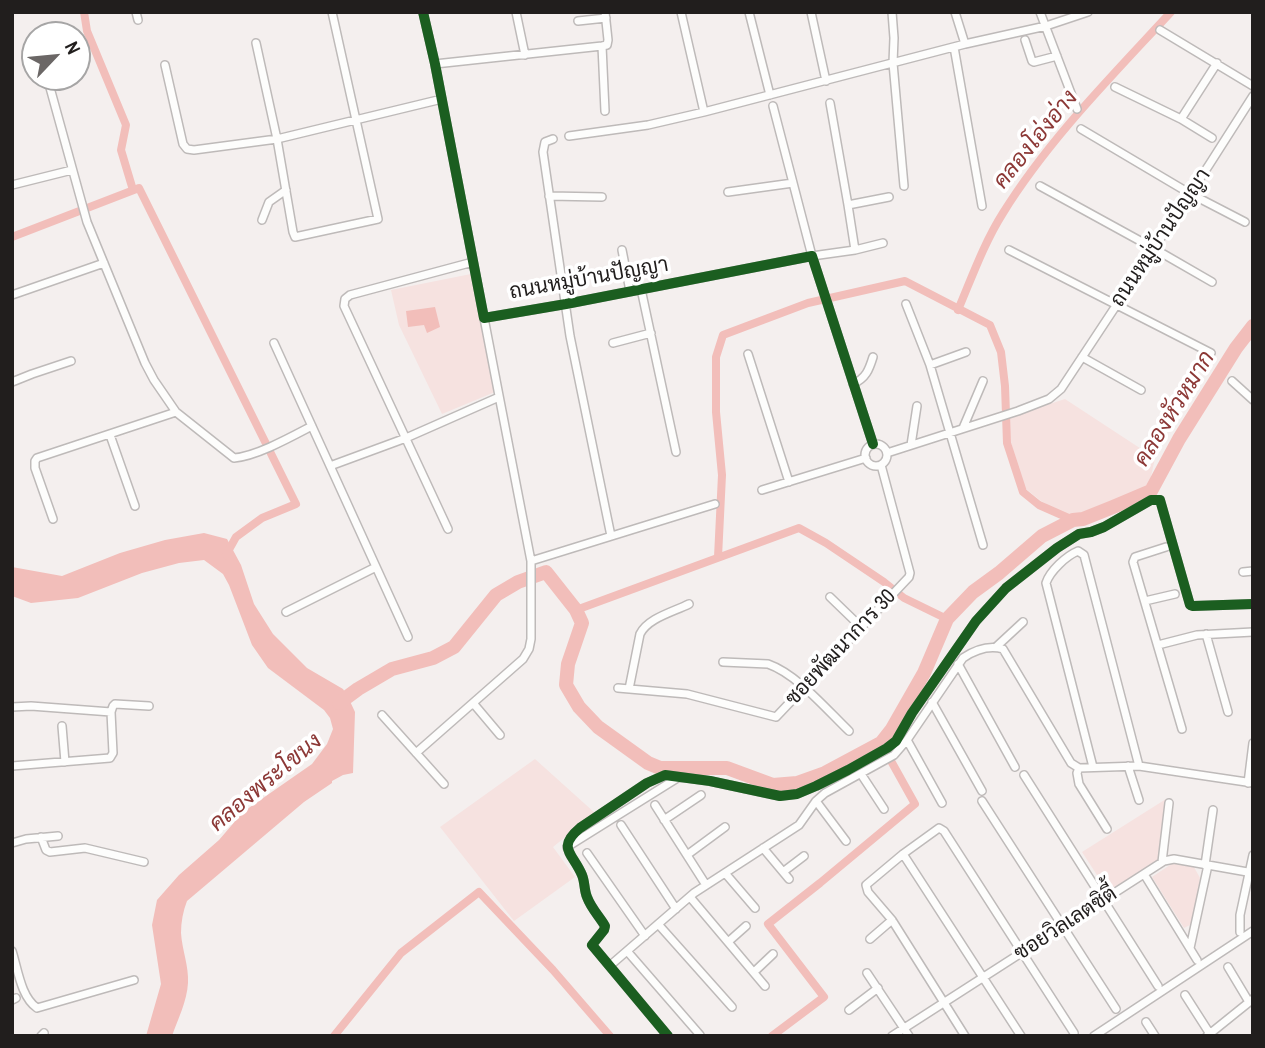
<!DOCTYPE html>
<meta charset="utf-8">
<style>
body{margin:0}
#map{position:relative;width:1265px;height:1048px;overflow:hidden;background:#f4efee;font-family:"Archivo Narrow",sans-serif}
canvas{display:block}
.frame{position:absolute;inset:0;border:14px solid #211e1d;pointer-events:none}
.north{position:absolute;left:21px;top:21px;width:70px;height:70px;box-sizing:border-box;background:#fff;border:2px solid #a6a5a5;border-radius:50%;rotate:64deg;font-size:19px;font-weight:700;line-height:28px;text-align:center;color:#211e1d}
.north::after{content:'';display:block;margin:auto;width:24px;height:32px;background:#6b6766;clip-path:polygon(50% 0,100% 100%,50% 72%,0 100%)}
</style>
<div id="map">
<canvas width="1265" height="1048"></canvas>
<div class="frame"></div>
<div class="north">N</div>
</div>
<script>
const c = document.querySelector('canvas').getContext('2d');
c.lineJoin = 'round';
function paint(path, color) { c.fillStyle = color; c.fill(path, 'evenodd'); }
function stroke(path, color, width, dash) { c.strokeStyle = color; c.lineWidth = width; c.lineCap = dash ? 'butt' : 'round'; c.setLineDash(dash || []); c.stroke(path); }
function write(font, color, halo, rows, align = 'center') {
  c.font = font + ' "Archivo Narrow",Sarabun,sans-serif'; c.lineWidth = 7; c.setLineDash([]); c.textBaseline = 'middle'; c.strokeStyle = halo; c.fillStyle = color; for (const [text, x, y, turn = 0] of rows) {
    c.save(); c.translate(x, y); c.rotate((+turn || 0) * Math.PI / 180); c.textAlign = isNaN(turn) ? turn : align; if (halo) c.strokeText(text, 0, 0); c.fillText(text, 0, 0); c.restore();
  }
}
paint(new Path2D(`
 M471 274 495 392 442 414 399 325 391 290Z
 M1065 399 1155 458 1149 486 1113 507 1069 518 1041 501 1020 484 1006 418Z
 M535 759 595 813 553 847 575 877 514 921 440 827Z
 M1166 799 1160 861 1110 895 1082 852Z
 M1173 863 1194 867 1200 878 1192 924 1184 928 1152 877Z`), '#f6e2e0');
paint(new Path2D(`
 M435 307 440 327 427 333 424 325 408 327 406 311Z
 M204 533 227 539 241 565 254 604 273 634 307 668 343 689 348 697 355 712 353 773 343 775 332 781V783L304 802 187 901C183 911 181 922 181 933 182 950 189 966 188 983 187 1001 178 1019 172 1036H146L161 984 152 925 157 900 179 875 219 840 243 812 312 764 327 744 333 729 330 718 324 710 268 668 252 645 229 585 223 574 204 560 179 563 142 573 78 598 31 603 12 596V567L62 576 120 553 165 540Z`), '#f2beba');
stroke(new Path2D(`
 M84 12 87 31 126 125 121 150 133 190
 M12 237 139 188 296 504 262 518 236 537 226 555
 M958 310C972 277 984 243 1003 213 1049 139 1112 76 1171 12
 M718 557 722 475 716 412V357L723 335 808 303 905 281 990 325 1001 352 1005 386 1007 443 1023 492 1039 505 1073 520
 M576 610 799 528 826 543 884 582 904 598 947 619
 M334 1036 401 953 479 892 553 970 610 1036
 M772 1036 824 997 768 924 820 883 915 804 881 743`), '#f2beba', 8);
stroke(new Path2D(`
 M339 703 358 689 392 669 433 658 454 647 496 595 518 582 546 572 576 610 582 623 568 664 566 685 579 707 598 727 648 763 660 768H727L773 785 797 783 825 773 881 743 892 729 924 673 947 619 973 592 999 573 1042 536 1073 520 1083 519 1113 507 1151 491 1179 439 1236 348 1253 326`), '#f2beba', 14);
const street = new Path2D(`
 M136 12 138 20
 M423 12 435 64 484 318 566 304 812 256 873 444
 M516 12 525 55
 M681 12 704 112
 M749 12 770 95
 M811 12 826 81
 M892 12 894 38 893 63 904 186
 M955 12 965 44
 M1040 12 1077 109
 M578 21 606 18
 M1160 30 1253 86
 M1025 40 1032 61 1034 62 1057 56
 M256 43 277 139 293 232 295 237 378 219 332 12
 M602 46 605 111
 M954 47 982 206
 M435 64 602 46 607 45 608 40 605 12
 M165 65 183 144 187 149 194 150 277 139 442 99
 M49 84 87 222 145 363 154 380 176 412 234 458C257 456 291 437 312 426
 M1115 87 1181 119 1212 138
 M830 103 848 205 855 250
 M773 106 812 256 855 250 883 243
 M1181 119 1217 63
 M1081 129 1189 193 1245 222
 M569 136 648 125 704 112 965 44 1046 26 1088 12
 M553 139 545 142 543 152 570 336 611 536
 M12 185 72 170
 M1040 186 1153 248 1212 282
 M728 192 793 183
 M549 196 602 197
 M848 205 889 197
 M262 220 269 202 286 190
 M622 250 630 291
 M1009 250 1211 353
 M641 289 676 452
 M12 295 104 263
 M906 304 930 365 983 545
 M274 343 408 637
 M613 343 651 333
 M748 354 789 482
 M1082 357 1141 390
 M930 365 966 352
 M1232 381 1253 400
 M12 382 32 374 71 361
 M853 384C866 378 869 370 873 357
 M963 428 983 381
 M110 435 135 506
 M865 455a11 11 0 1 1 22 0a11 11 0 1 1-22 0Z
 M911 445 917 406
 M887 453 1018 411 1049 399 1061 389 1209 165 1253 96
 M330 466 406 438 499 397
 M762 490 866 458
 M53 519 35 468V461L37 458 176 412
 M448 529 344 306 345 299 350 295 473 262
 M1166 547 1135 557 1133 562 1182 729
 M531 561 715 504
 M1243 572 1253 571
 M830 597 861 627
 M1145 601 1175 594
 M286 612 376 567
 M1206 634 1228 712
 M1158 645 1197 635 1253 632
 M996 647 1023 622
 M723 662 768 664C797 674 827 710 849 731
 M958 664 1015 767
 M618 688 687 694 776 717 891 596 909 577 910 573 881 465
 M629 689 640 634C648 618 673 612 689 604
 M932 702 982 791
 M473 703 500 735
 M12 707 31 706 111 712
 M382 715 444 784
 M62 726 65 762
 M907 740 942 803
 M416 753 523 659 529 649 531 639V561L484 318
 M12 766 110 758 113 753 111 712 113 706 115 704 149 706
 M1128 766 1139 800
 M1093 767 1046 583C1050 571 1066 556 1078 551L1084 555 1139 766
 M1079 768 1077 773 1079 784 1107 829
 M861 774 884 809
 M1024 775 1158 986
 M1248 783 1253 743
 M816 801 846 841
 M982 801 1116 1009
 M655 805 706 885
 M664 820 701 795
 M621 825 676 909
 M41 837 46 850 50 852 85 848 144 862
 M12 843 26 839 58 836
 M567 847 679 777
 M763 848 789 879
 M587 853 645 936
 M903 854 1021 1036
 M687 855 725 827
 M1162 862 1169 803
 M1205 865 1213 810
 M783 872 804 856
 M725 873 755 908
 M1144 874 1197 960
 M690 897 765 986
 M658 924 732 1007
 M1240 932V915L1253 855
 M870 939 892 920
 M728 942 746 926
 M1190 948 1208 865
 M12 951C18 970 21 997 37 1008L134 980
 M627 951 700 1035
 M613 963 694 893 799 825 816 801 825 793 894 755 907 740 963 658C975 650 989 645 1003 649L1071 763 1079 768 1139 766 1253 783
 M1228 967 1249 1002
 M754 972 773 954
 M867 973 909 1036
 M1185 995 1210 1034
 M12 1000 16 998
 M849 1010 878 988
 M1146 1022 1155 1036
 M41 1036 44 1033
 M668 1036 592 945 604 930 605 926C599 916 591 908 587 897 584 890 585 882 582 875 573 853 556 848 580 828L647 783 665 775 710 781 780 796 797 794 816 786 848 770 887 748 896 741 912 713 976 621 1006 588 1057 548 1079 534 1091 532 1104 527 1151 500H1160L1190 605 1193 606 1253 604
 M892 1036 1164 861 1174 859 1253 873
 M965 1036 892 920 868 892 866 885 903 854 939 828 944 831 1074 1033
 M1094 1036 1253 931
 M1207 1036 1253 999`);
stroke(street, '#bebab9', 10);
stroke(street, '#fdfdfc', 7);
stroke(new Path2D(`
 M423 12 435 64 484 318 566 304 812 256 873 444
 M668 1036 592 945 604 930 605 926C599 916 591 908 587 897 584 890 585 882 582 875 573 853 556 848 580 828L647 783 665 775 710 781 780 796 797 794 816 786 848 770 887 748 896 741 912 713 976 621 1006 588 1057 548 1079 534 1091 532 1104 527 1151 500H1160L1190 605 1193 606 1253 604`), '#1b5e20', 10);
write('21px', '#211e1d', '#fff', [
 ["ถนนหมู่บ้านปัญญา",1161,238,-56],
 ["ถนนหมู่บ้านปัญญา",589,279,-10],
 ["ซอยพัฒนาการ 30",841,648,-47],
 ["ซอยวิลเลตซิตี้",1066,924,-33]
]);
write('italic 23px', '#8c3836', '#fff', [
 ["คลองโอ่งอ่าง",1036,140,-51],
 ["คลองหัวหมาก",1175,409,-58],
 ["คลองพระโขนง",266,783,-40]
]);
</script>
